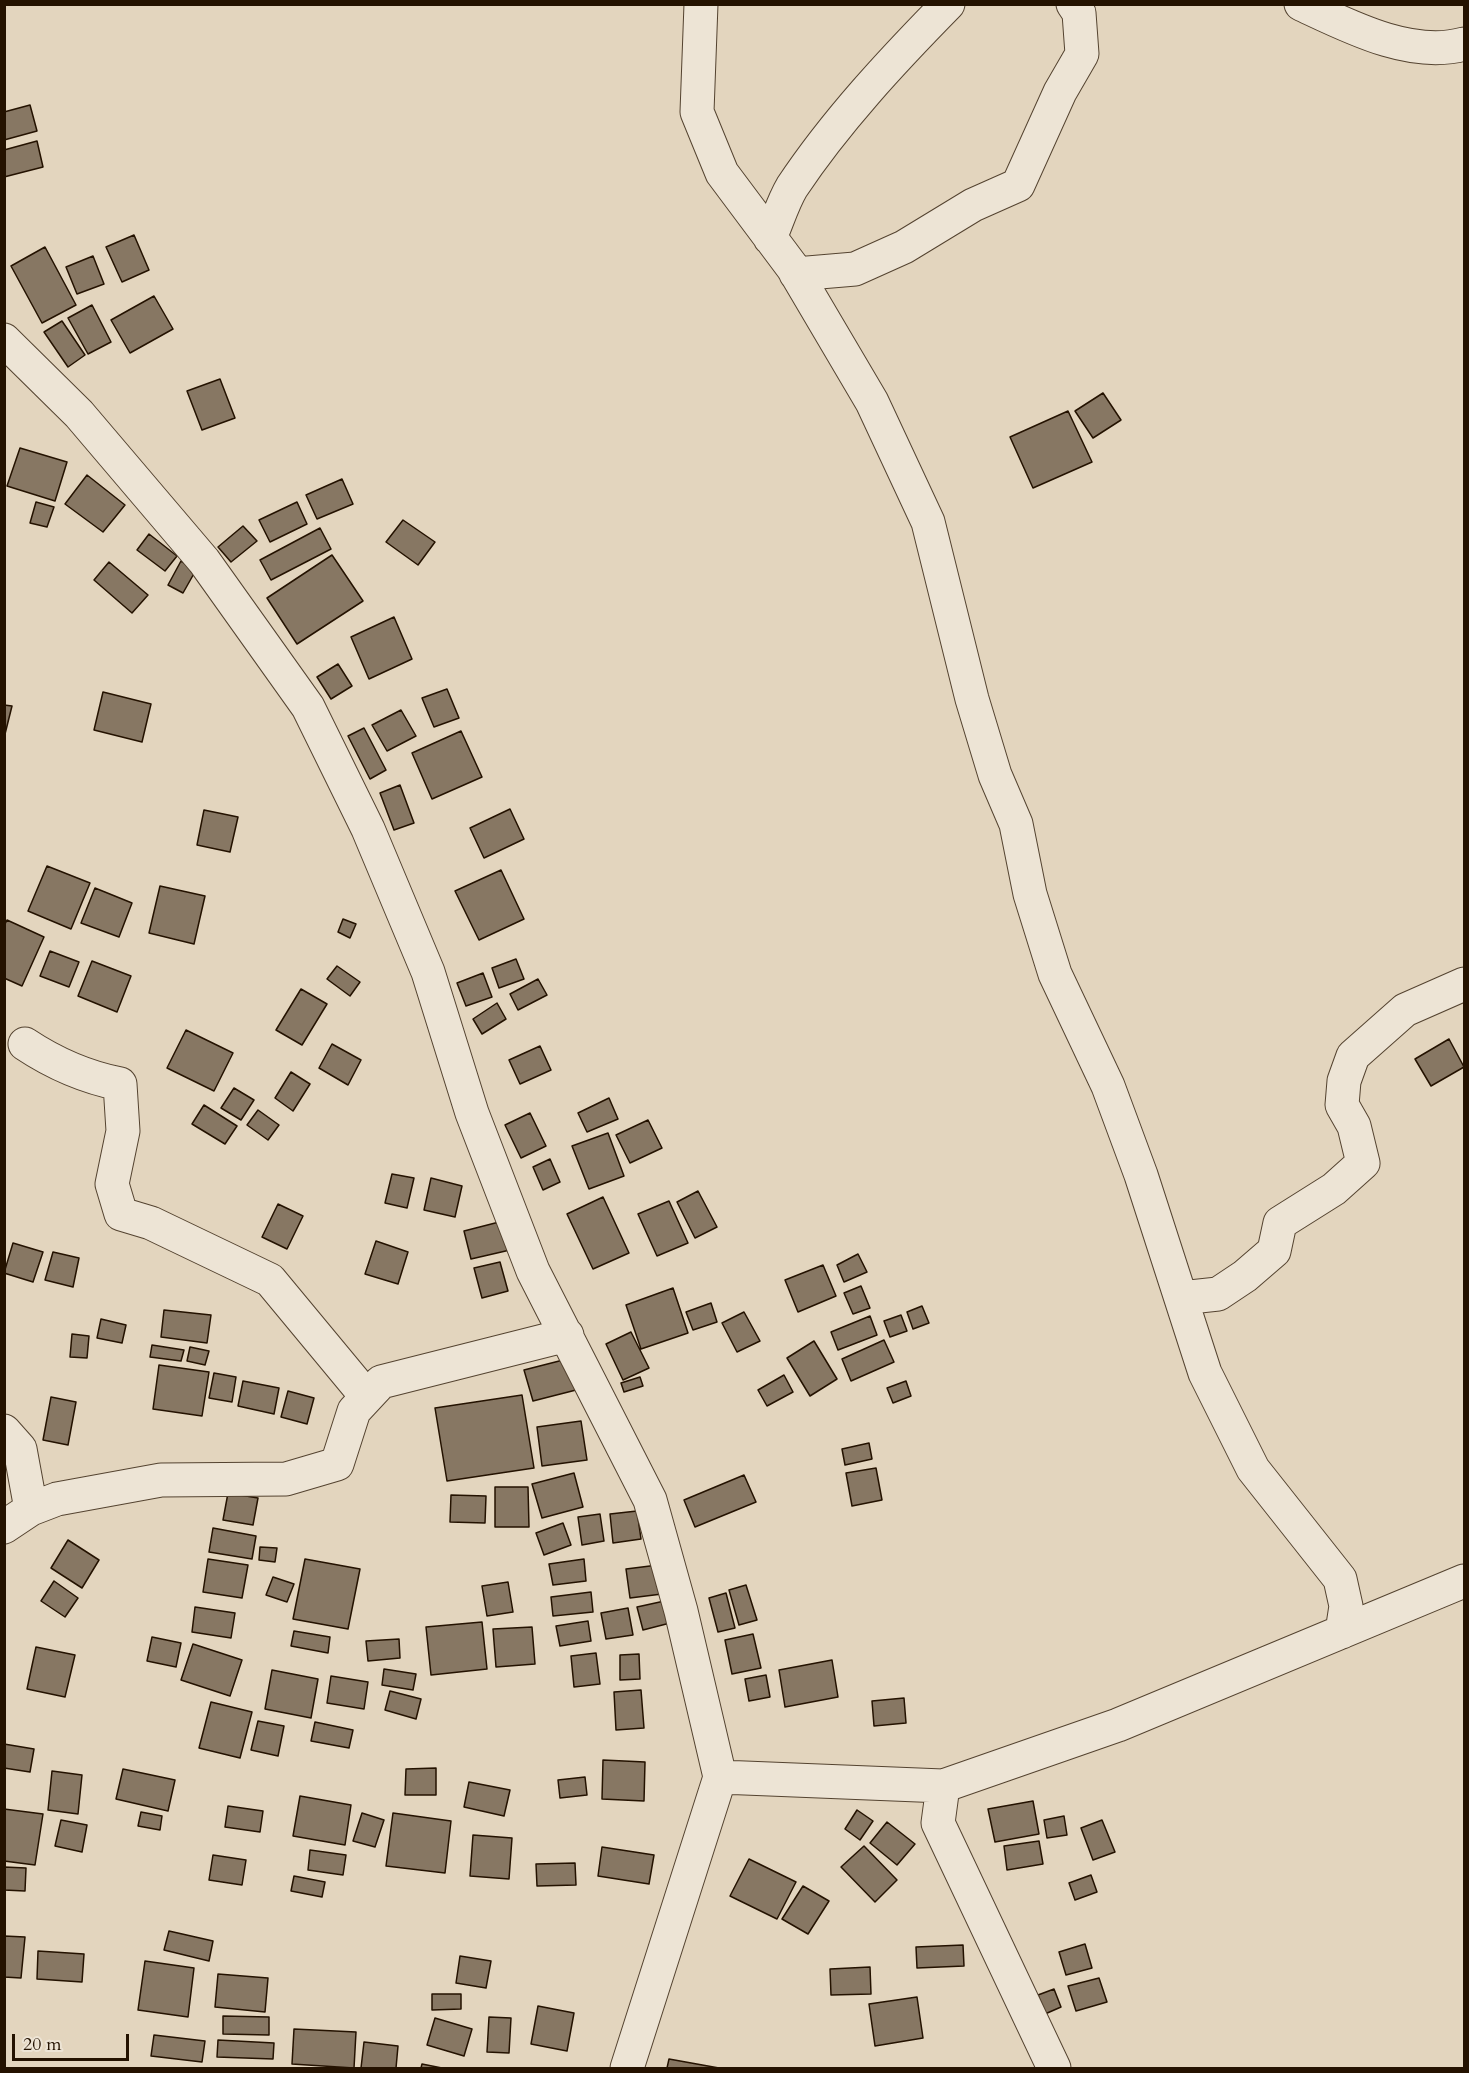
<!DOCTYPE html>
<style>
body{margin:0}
#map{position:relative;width:1469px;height:2073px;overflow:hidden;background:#e3d5be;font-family:Cardo,serif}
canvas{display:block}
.frame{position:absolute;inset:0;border:6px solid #241200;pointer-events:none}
.scale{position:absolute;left:12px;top:2034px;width:117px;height:27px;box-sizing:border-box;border:3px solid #241200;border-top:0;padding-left:8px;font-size:18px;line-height:21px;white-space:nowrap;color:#241200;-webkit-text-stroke:4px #ede4d5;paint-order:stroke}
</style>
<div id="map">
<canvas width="1469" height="2073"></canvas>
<div class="frame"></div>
<div class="scale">20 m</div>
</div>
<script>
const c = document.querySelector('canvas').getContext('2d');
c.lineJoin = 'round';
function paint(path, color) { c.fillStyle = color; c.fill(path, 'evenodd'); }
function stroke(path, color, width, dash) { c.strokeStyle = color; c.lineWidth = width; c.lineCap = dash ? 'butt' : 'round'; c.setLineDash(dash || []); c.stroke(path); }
const building = new Path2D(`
 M30 105 37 131 4 140V112Z
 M37 141 43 167 4 177V150Z
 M134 235 149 270 122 282 106 247Z
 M45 247 76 305 42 323 11 266Z
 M93 256 104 284 77 294 66 267Z
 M154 296 173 329 130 353 111 320Z
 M92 305 111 342 88 354 68 318Z
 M62 321 85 355 68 367 44 332Z
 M220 379 235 418 202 430 187 391Z
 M1103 393 1121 420 1093 438 1075 411Z
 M1068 411 1092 462 1033 488 1010 437Z
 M20 448 67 462 55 501 7 486Z
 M87 475 125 505 103 532 65 504Z
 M342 479 353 504 317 519 306 495Z
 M36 502 54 507 47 527 30 523Z
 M297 502 307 524 270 542 259 520Z
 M403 520 435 542 418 565 386 542Z
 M243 526 257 541 231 562 218 547Z
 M320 528 331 549 271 580 260 560Z
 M149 534 177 556 165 571 137 550Z
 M332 555 363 601 297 644 267 598Z
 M181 561 196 570 183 593 168 585Z
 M109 562 148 595 132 613 94 580Z
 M394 617 412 659 369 679 351 637Z
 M338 664 352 686 331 699 317 677Z
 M447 689 459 718 434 727 422 698Z
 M103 692 151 704 142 742 94 730Z
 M4 705 12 706 5 734H4Z
 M401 710 416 736 387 751 372 725Z
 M364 728 386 770 370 779 348 736Z
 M461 731 482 777 432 799 412 753Z
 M400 785 414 823 394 830 380 793Z
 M510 809 524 839 484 858 470 828Z
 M204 810 238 817 230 852 197 845Z
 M47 866 90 883 71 929 28 911Z
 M501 870 524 919 479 940 455 891Z
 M160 886 205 896 194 944 149 933Z
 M95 888 132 903 119 937 81 923Z
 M343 919 356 924 350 938 338 932Z
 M7 920 44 937 22 986 4 978V926Z
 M50 951 79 962 69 987 40 976Z
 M516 959 524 979 499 988 492 968Z
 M92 961 131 976 117 1012 78 996Z
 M337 966 360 982 350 996 327 979Z
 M483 973 492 997 466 1006 457 983Z
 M538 979 547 995 518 1010 510 994Z
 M301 989 327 1004 302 1045 276 1030Z
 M497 1003 506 1019 482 1034 473 1019Z
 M186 1030 233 1053 214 1091 167 1068Z
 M1449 1039 1464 1067 1431 1086 1415 1059Z
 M332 1044 361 1060 348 1085 319 1068Z
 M540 1046 551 1070 520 1084 509 1060Z
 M291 1072 310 1084 293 1111 275 1098Z
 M234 1088 254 1100 241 1120 221 1108Z
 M609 1098 618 1119 587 1132 578 1113Z
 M204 1105 237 1126 225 1144 192 1124Z
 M258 1110 279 1125 268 1140 247 1125Z
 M530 1113 546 1146 521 1158 505 1125Z
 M648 1120 662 1148 630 1163 616 1135Z
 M608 1133 624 1176 589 1189 572 1146Z
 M550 1159 560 1182 543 1190 533 1167Z
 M392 1174 414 1178 407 1208 385 1203Z
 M431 1178 462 1186 455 1217 424 1210Z
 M698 1191 717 1227 695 1238 677 1202Z
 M603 1197 629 1253 593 1269 567 1214Z
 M669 1201 688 1243 657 1256 638 1214Z
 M278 1204 303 1216 287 1249 262 1237Z
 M503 1221 510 1250 471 1259 464 1231Z
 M376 1241 408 1252 398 1284 365 1274Z
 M13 1243 43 1252 33 1282 4 1273Z
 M53 1252 79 1258 73 1287 45 1280Z
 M858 1254 867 1272 844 1282 837 1265Z
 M500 1262 508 1291 482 1298 474 1268Z
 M823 1265 836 1296 798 1312 785 1280Z
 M861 1286 870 1308 853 1314 844 1293Z
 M673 1288 688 1333 641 1349 626 1305Z
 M711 1303 717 1322 693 1330 686 1312Z
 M922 1306 929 1323 913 1329 907 1312Z
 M164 1310 211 1315 207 1343 161 1337Z
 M744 1312 760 1341 737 1352 722 1323Z
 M901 1315 907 1331 890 1337 884 1321Z
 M870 1316 877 1335 838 1350 831 1332Z
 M101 1319 126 1325 122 1343 97 1338Z
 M631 1332 649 1368 623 1380 606 1344Z
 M72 1334 89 1336 87 1358 70 1357Z
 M884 1340 894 1362 851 1381 842 1359Z
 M814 1341 837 1379 810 1396 787 1358Z
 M152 1345 184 1350 181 1361 150 1357Z
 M190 1347 209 1351 205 1365 187 1361Z
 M567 1359 576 1390 533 1401 524 1370Z
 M159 1365 209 1372 202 1416 153 1409Z
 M214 1373 236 1377 232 1402 209 1398Z
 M784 1375 793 1392 767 1406 758 1390Z
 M640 1377 643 1386 624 1392 621 1383Z
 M243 1381 279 1388 274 1414 238 1406Z
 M906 1381 911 1396 893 1403 887 1388Z
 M288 1391 314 1398 307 1424 281 1417Z
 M522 1395 534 1468 447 1481 435 1408Z
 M51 1397 76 1402 68 1445 43 1440Z
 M581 1421 587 1460 542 1466 537 1427Z
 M869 1443 872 1459 845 1465 842 1449Z
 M876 1468 882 1500 852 1506 846 1473Z
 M574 1473 583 1507 542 1518 532 1484Z
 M744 1475 756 1502 695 1527 684 1500Z
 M495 1487H528L529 1527H495Z
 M228 1493 258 1498 253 1525 223 1520Z
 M451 1495 486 1496 485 1523 450 1522Z
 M637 1511 641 1539 613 1543 610 1514Z
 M600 1514 604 1541 582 1545 578 1517Z
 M563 1523 571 1545 544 1555 536 1533Z
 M213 1528 256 1536 252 1559 209 1552Z
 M68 1540 99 1560 82 1588 51 1568Z
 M260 1547 277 1548 275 1562 259 1560Z
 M208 1559 248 1565 242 1598 203 1592Z
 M305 1559 360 1569 348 1629 293 1619Z
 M584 1559 586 1581 553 1585 549 1564Z
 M666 1564 670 1593 630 1598 626 1569Z
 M273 1577 294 1584 287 1602 266 1595Z
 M54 1581 78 1598 65 1617 41 1601Z
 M508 1582 513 1612 487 1616 482 1586Z
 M746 1585 757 1620 739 1625 729 1590Z
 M591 1592 593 1612 553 1616 551 1597Z
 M726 1593 735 1628 718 1632 709 1598Z
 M669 1600 674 1622 643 1630 637 1607Z
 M195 1607 235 1613 231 1638 192 1632Z
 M628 1608 633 1635 606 1639 601 1613Z
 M588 1621 591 1641 560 1646 556 1626Z
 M482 1622 487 1669 431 1675 426 1627Z
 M532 1627 535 1664 496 1667 493 1629Z
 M294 1631 330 1637 328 1653 291 1646Z
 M753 1634 761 1668 732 1674 725 1640Z
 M152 1637 181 1643 176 1667 147 1661Z
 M399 1639 400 1658 368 1661 366 1641Z
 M193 1644 242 1660 230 1696 181 1680Z
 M36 1647 75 1655 65 1697 27 1689Z
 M596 1653 600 1684 574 1687 571 1656Z
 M639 1654 640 1679 620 1680V1655Z
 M832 1660 838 1697 785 1707 779 1670Z
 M384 1669 416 1674 413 1690 382 1685Z
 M272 1670 318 1679 311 1718 265 1709Z
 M766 1675 770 1697 749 1701 745 1679Z
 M331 1676 368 1682 364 1709 327 1703Z
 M641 1690 644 1728 616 1730 614 1692Z
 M390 1691 421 1699 416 1719 385 1710Z
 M904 1698 906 1723 874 1726 872 1701Z
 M211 1702 252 1712 240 1758 199 1748Z
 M258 1721 284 1726 278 1756 251 1750Z
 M315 1722 353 1730 349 1748 311 1741Z
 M4 1744 34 1749 30 1772 4 1768Z
 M603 1760 645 1762 644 1801 602 1799Z
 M436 1768V1795H405L406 1769Z
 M123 1769 175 1780 168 1811 116 1799Z
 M52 1771 82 1775 78 1814 48 1810Z
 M585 1777 587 1795 560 1798 558 1780Z
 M469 1782 510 1790 504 1816 464 1807Z
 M300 1796 351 1805 345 1845 293 1836Z
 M1033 1801 1039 1834 995 1842 988 1809Z
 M228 1806 263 1811 260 1832 225 1827Z
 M4 1809 43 1814 35 1865 4 1861Z
 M857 1810 873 1821 860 1840 845 1829Z
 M141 1812 162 1816 160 1830 138 1826Z
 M362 1813 384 1820 375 1847 353 1841Z
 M393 1813 451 1821 445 1873 386 1866Z
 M1064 1816 1067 1835 1047 1838 1044 1820Z
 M61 1820 87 1825 82 1852 55 1846Z
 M1102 1820 1115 1852 1093 1860 1081 1828Z
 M887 1822 915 1844 897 1865 870 1843Z
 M473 1835 512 1838 509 1879 470 1876Z
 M1039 1841 1043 1864 1007 1870 1004 1846Z
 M864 1846 897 1880 875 1902 841 1867Z
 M602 1847 654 1855 649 1884 598 1876Z
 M310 1850 346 1855 343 1875 308 1870Z
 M213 1855 246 1860 242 1885 209 1880Z
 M749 1859 796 1882 777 1919 730 1896Z
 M575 1863 576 1885 537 1886 536 1864Z
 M4 1867 26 1868 25 1891 4 1890Z
 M1091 1875 1097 1892 1075 1900 1069 1883Z
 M294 1876 325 1882 322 1897 291 1891Z
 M803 1886 829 1901 808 1934 782 1919Z
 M169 1931 213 1941 209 1961 164 1950Z
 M4 1936 25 1937 21 1978 4 1977Z
 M1085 1944 1092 1968 1066 1975 1059 1952Z
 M963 1945 964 1966 917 1968 916 1947Z
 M38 1951 84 1954 82 1982 37 1979Z
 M460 1956 491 1961 486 1988 456 1983Z
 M145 1961 194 1968 188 2017 138 2010Z
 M870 1967 871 1994 831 1995 830 1969Z
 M218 1974 268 1978 265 2012 215 2007Z
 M1099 1978 1107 2002 1076 2011 1068 1986Z
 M1054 1989 1061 2007 1045 2014 1038 1995Z
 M432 1994H461V2009L432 2010Z
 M917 1997 923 2038 875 2046 869 2004Z
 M538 2006 574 2013 567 2051 531 2044Z
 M223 2016 269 2017V2035L223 2034Z
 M489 2017 511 2018 509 2053 487 2052Z
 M435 2018 472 2029 464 2056 427 2045Z
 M294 2029 356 2032 354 2068 292 2064Z
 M154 2035 205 2041 202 2062 151 2056Z
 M218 2040 274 2043 273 2059 217 2057Z
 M364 2042 398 2046 396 2068H361Z
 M669 2059 719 2068H667Z
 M422 2064 442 2068H421Z`);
paint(building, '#877763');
stroke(building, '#241200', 1.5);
const minor = new Path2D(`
 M701 4 697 112 722 173 793 268 872 402 928 522 972 699 995 775 1016 824 1030 894 1055 974 1108 1086 1141 1175 1205 1373 1253 1469 1340 1579 1346 1606 1342 1632
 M1301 4C1348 26 1411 59 1464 44
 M770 238C777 222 783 202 792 187 836 121 892 61 948 4
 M796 274 855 269 904 247 973 205 1018 185 1060 92 1082 54 1079 13 1073 4
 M4 340 79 414 204 561 308 707 368 829 428 972 472 1113 533 1271 650 1500 681 1611 720 1777 627 2068
 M25 1044C55 1064 85 1077 120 1084L123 1131 112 1184 121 1214 151 1223 270 1280 367 1397
 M1181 1298 1218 1294 1245 1276 1274 1251 1280 1223 1334 1189 1363 1163 1354 1126 1342 1105 1344 1081 1353 1056 1405 1010 1464 984
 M4 1431 20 1449 31 1509
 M4 1527 31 1509 57 1499 161 1480 286 1479 337 1464 354 1411 381 1382 567 1335
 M720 1777 943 1786 1118 1725 1464 1581
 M943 1786 938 1823 1054 2068`);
stroke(minor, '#544330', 35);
stroke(minor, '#ede4d5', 33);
</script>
